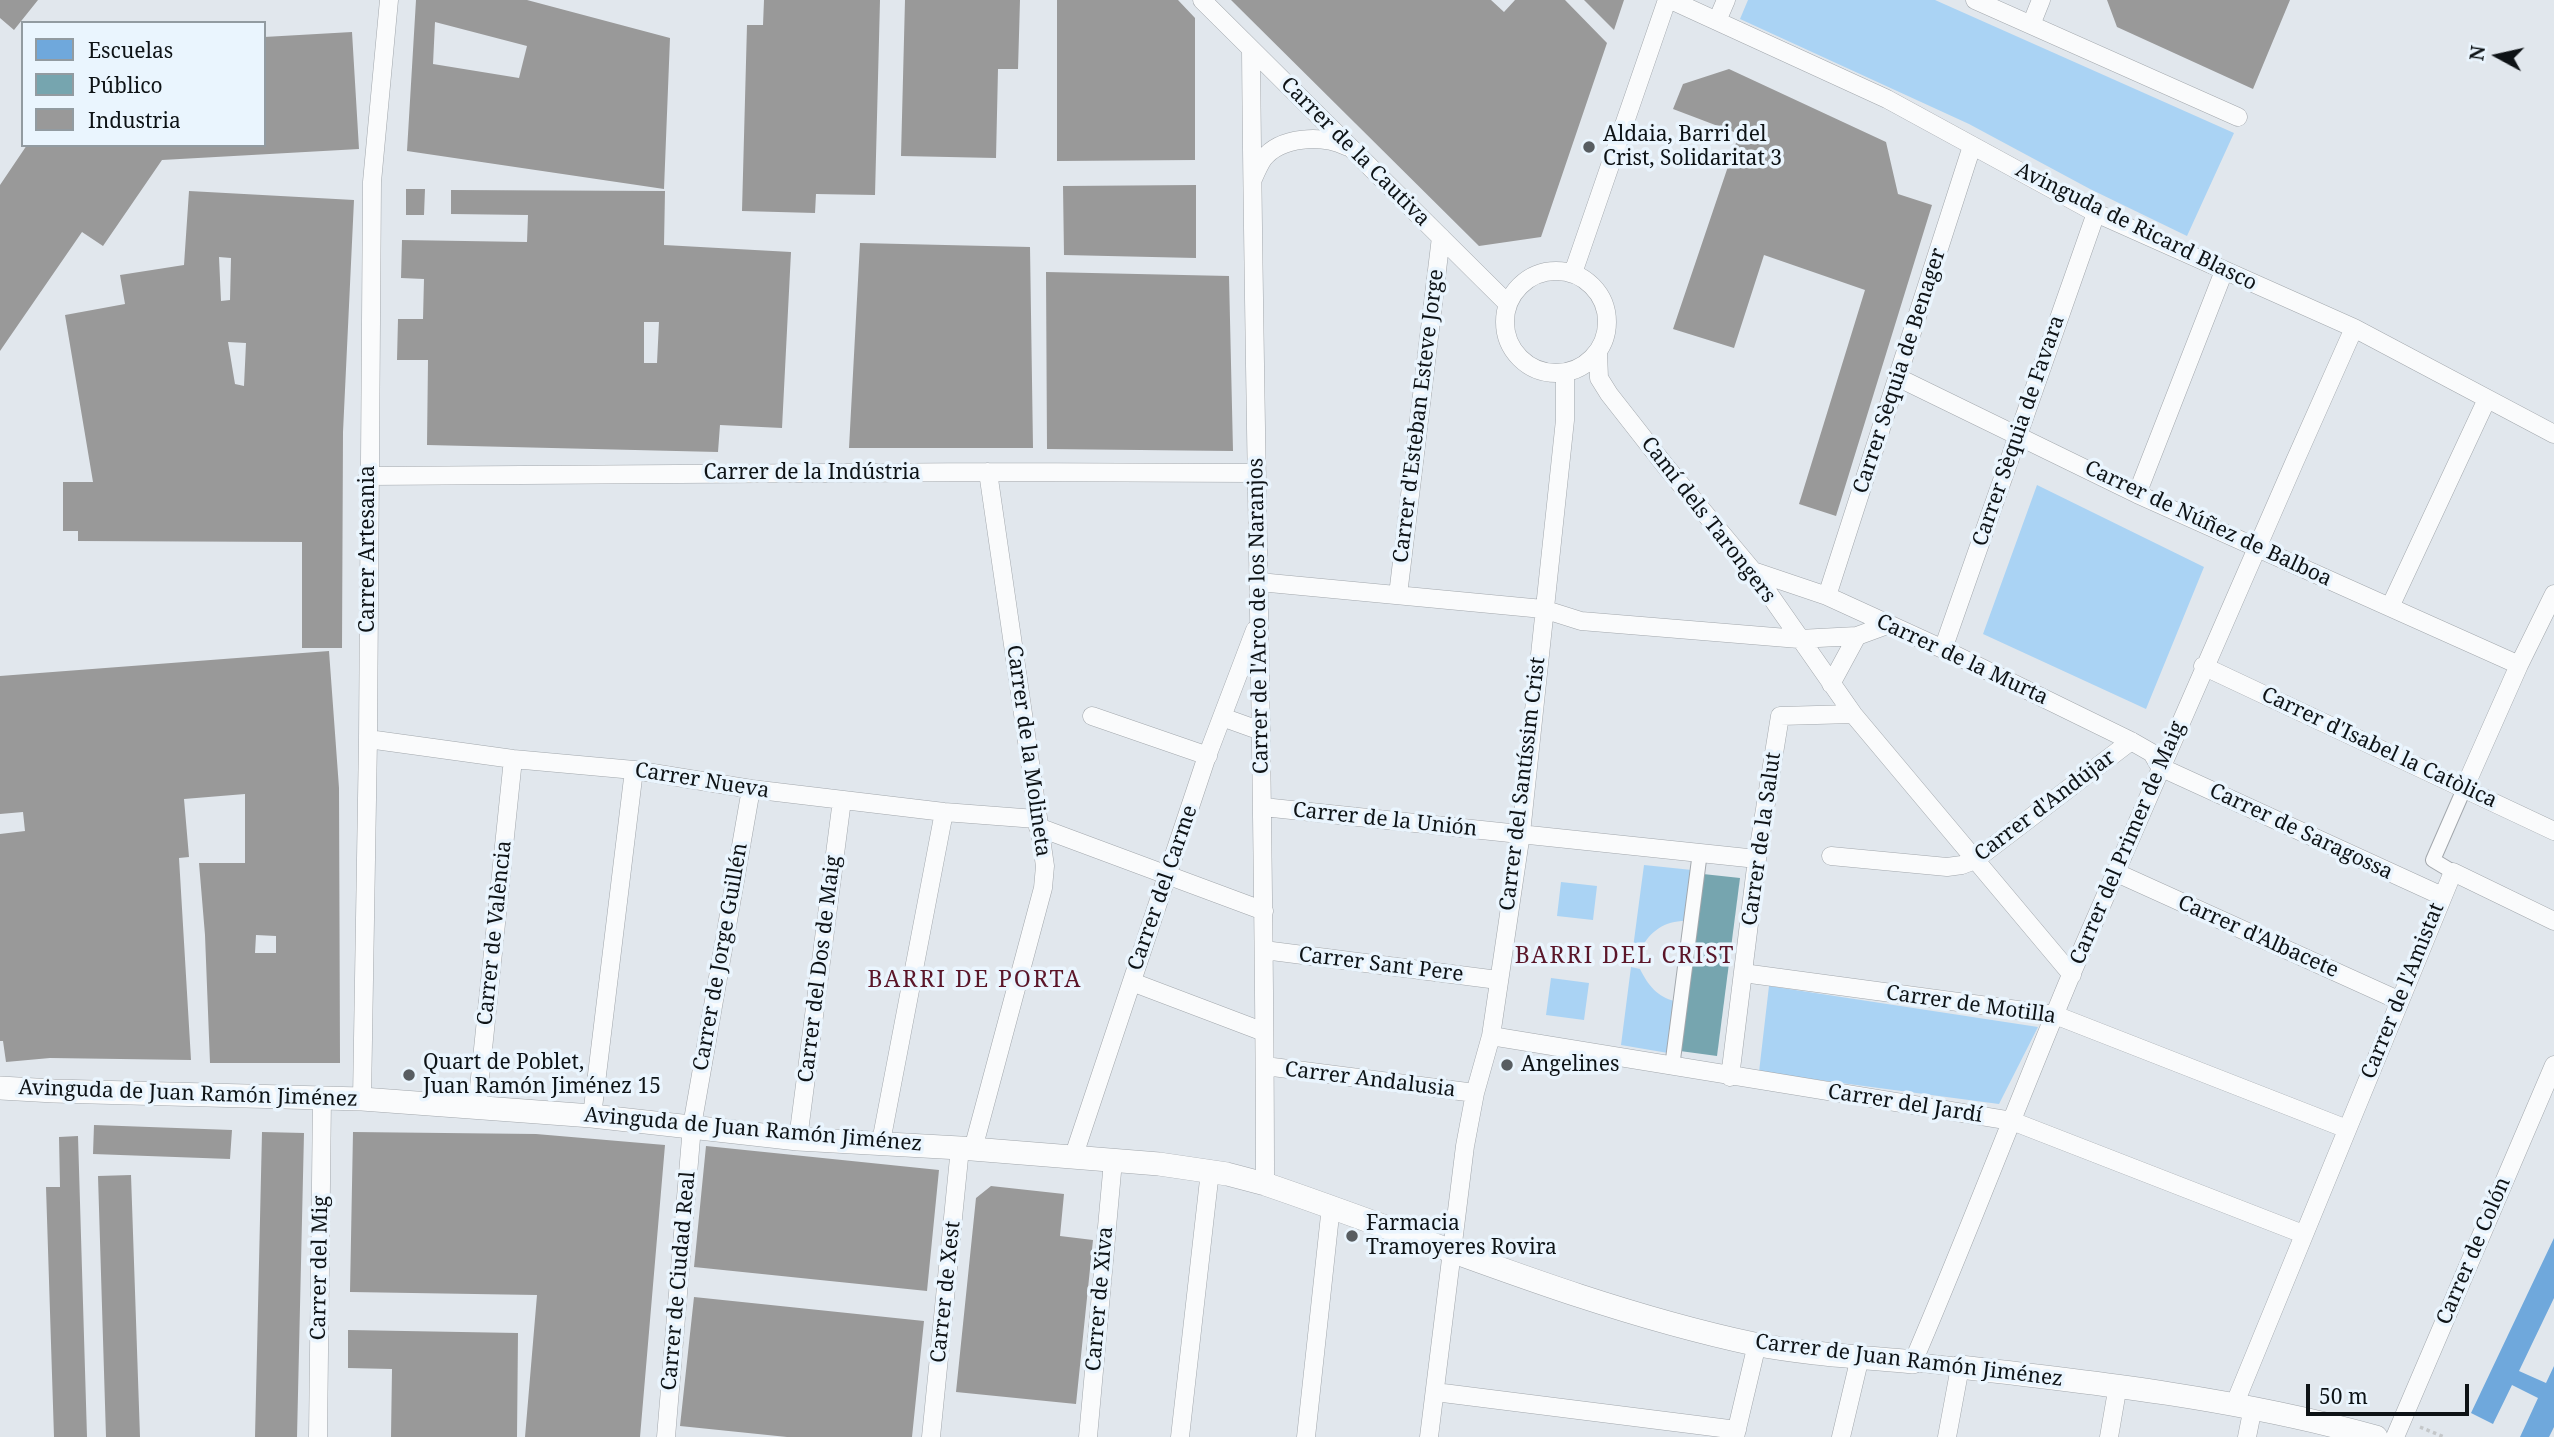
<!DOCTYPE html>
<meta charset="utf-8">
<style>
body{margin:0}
#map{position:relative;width:2554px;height:1437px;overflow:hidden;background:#e1e7ed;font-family:"Noto Serif",serif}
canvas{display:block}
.legend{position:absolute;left:21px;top:21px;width:245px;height:126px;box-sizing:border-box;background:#eaf5fe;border:2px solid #929ba1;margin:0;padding:9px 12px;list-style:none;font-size:21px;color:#0e1316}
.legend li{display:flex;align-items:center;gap:14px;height:35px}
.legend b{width:35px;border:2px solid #929ba1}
.north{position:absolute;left:2463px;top:21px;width:70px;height:70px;-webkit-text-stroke:5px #eaf5fe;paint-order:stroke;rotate:278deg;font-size:19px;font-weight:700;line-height:28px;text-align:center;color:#0e1316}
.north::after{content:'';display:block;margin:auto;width:24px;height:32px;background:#0e1316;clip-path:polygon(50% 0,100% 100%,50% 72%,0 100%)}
.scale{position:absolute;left:2306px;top:1384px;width:163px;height:32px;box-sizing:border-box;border:4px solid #0e1316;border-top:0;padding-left:9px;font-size:21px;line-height:24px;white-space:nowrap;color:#0e1316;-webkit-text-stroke:5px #eaf5fe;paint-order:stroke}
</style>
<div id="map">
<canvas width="2554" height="1437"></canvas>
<ul class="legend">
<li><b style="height:19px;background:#6fa8dc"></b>Escuelas</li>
<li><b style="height:19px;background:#76a5af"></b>Público</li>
<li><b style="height:19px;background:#999"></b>Industria</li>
</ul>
<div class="north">N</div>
<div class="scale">50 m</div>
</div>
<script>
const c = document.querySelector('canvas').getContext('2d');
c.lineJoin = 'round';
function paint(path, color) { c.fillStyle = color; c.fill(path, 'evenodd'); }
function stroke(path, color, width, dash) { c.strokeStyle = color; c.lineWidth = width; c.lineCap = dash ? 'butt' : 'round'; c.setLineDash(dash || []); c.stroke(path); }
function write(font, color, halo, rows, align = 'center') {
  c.font = font + ' "Noto Serif",serif'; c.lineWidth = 7; c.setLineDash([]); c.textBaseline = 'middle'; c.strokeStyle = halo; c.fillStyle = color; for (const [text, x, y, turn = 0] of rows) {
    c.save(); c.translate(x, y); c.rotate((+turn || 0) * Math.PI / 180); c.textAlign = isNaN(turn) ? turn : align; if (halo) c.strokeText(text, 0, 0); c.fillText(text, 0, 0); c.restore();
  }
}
paint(new Path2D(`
 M1748 0H1935L2234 133 2187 236 2090 189 1969 124 1740 19Z
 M2037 485 2204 567 2146 709 1983 634Z
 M1644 865 1692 870 1685 921C1665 921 1650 931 1641 949L1633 948Z
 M1561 882 1597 886 1593 920 1557 916Z
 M1631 967 1640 969C1648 985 1657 997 1675 1001L1668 1053 1621 1045Z
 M1551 978 1589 983 1584 1020 1546 1015Z
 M1769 986 2038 1027 1999 1104 1759 1072Z`), '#aad3f4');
paint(new Path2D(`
 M2554 1238V1298L2519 1371 2546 1383 2554 1366V1427L2549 1437H2520L2538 1398 2512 1385 2493 1424 2471 1413Z`), '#6fa8dc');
paint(new Path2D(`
 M1703 874 1740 878 1717 1056 1680 1051Z`), '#76a5af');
paint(new Path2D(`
 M0 0H38L14 30 0 18Z
 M416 0H527L670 38 664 189 407 151ZM435 22 527 46 519 78 433 64Z
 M764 0H880L875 195 816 194 815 213 742 211 747 25H763Z
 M905 0H1020L1018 69H998L996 158 901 156Z
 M1057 0H1178L1195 18V160L1057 161Z
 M1231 0H1491L1504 12 1515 0H1565L1607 43 1541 237 1479 246Z
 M1584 0H1624L1614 30Z
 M2107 0H2290L2253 89 2117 27Z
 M352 32 359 149 162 160 103 246 82 232 0 351V185L27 145H264V37Z
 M1729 69 1886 142 1898 194 1932 205 1836 516 1799 504 1865 290 1764 255 1734 348 1673 329 1739 134 1673 109 1683 84Z
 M1196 185V258L1064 255 1063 186Z
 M406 189H425L424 215H406Z
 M451 190 665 191 664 245 791 252 782 428 720 425 718 452 427 445 428 360H397L398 319H423L424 279 401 278 402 240 527 242 528 215 451 214ZM644 322H659L657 363H644Z
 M189 191 354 200 343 432 342 648H302V542L78 541V531H63V482H93L65 315 125 304 120 275 184 265ZM219 257 231 258 230 300 221 301ZM228 342 246 343 244 386 235 384Z
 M860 243 1030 247 1033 448H849Z
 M1046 272 1229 276 1233 451 1047 449Z
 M329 651 339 788 340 1063H210L205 935 199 863H245V794L184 799 189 857 179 858 191 1060 50 1058 6 1062 3 1041H0V834L25 831 23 812 0 814V676ZM256 935 276 936V953H255Z
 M94 1125 232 1130 230 1159 93 1154Z
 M262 1132 304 1133 297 1437H255Z
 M353 1132 536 1134 665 1145 640 1437H525L537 1295 350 1292Z
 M78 1136 87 1437H54L46 1187H60L59 1137Z
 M706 1146 939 1170 927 1291 694 1267Z
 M131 1175 140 1437H106L98 1176Z
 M991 1186 1064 1194 1060 1236 1093 1240 1076 1404 956 1392 976 1198Z
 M694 1297 924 1321 912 1437H787L680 1426Z
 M348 1330 518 1333 517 1437H391L392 1369 348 1368Z`), '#999');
const pedestrian = new Path2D(`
 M2453 872 2433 860 2464 789
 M1672 1067 1700 852`);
const minor = new Path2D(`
 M1202 0 1508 304
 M1671 0 1887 99 2096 213 2354 328 2554 434
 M1975 0 2238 117
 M1717 21 1726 0
 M2031 25 2041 0
 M1251 49C1254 427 1265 805 1265 1184
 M1253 179C1256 172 1259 165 1263 159 1281 136 1322 135 1346 146
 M1505 322a51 51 0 1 1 102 0a51 51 0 1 1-102 0Z
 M1573 273 1667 0
 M1598 352 1599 378 1609 394 1667 468 1753 571 1853 714 2072 975
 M1899 378 2137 494 2519 665
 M368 476 988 472 1255 473
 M2137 494 2224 271
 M1753 571 1827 596 1943 649 2131 741 2152 753 2160 767 2442 896
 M1259 582 1543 609 1581 621 1799 639 1857 636
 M1398 595 1441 237
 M1827 596 1972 146
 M2390 607 2487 399
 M1943 649 2096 213
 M2203 666 2554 831
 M1831 684 1857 636 1887 625
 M1092 716 1208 756
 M1222 717 1261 731
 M368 739 513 759 634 770 751 789 944 812 1036 819
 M2464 789 2519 665 2554 594
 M1263 807 1757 859
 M1038 827 1264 911
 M1831 856 1947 867 1962 865 1975 860 2131 741
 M2117 873 2400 1001
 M1264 950 1498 980
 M1743 973 2055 1015 2347 1129
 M1132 982 1264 1032
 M1491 1036 2012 1121 2303 1234
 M1265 1066 1475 1093
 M1730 1077 1757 859 1780 716 1853 714
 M362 1099 368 739 372 182 389 0
 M477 1107 513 759
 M592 1116 634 770
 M798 1139 842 800
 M881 1142 944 812
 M973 1149 1043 888 1045 866 988 472
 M1073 1158 1206 759 1255 630
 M1435 1392 1737 1430
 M2235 1403 2453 872 2554 921
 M318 1437 322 1098
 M666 1437 692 1126 751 789
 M931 1437 960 1148
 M1088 1437 1113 1161
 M1180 1437 1210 1171
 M1306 1437 1331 1206
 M1429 1437 1465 1146 1475 1093 1491 1036 1521 833 1565 420V373
 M1735 1437 1757 1344
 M1841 1437 1860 1357
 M1947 1437 1960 1367 1913 1362C1968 1234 2017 1104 2071 975 2164 759 2258 543 2354 328
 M2109 1437 2118 1385
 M2247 1437 2253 1407
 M2395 1437 2554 1065`);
const tertiary = new Path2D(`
 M0 1088 54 1091 362 1099 592 1116 798 1139 960 1148 1159 1164 1227 1174 1265 1184C1427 1239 1586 1308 1754 1344 1806 1354 1860 1357 1913 1362
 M1960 1367C2100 1383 2240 1399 2376 1437`);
stroke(pedestrian, '#a2a7ac', 16);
stroke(minor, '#a2a7ac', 19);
stroke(tertiary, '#a2a7ac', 24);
stroke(new Path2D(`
 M2420 1427 2444 1437`), '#c4c7c9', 3.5, [3.5, 3.5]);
stroke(pedestrian, '#fafbfc', 14);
stroke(minor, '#fafbfc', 18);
stroke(tertiary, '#fafbfc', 23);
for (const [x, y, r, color] of [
 [1589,147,7,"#585d61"],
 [1507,1065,7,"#585d61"],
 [409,1075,7,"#585d61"],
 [1352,1236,7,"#585d61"]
]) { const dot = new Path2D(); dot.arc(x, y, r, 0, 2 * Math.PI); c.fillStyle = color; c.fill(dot); stroke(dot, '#eaf5fe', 2.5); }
write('21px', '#0e1316', '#eaf5fe', [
 ["Aldaia, Barri del",1603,135],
 ["Crist, Solidaritat 3",1603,159],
 ["Quart de Poblet,",423,1063],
 ["Juan Ramón Jiménez 15",423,1087],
 ["Angelines",1521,1065],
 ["Farmacia",1366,1224],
 ["Tramoyeres Rovira",1366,1248]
], 'left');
write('21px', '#0e1316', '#eaf5fe', [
 ["Carrer de la Cautiva",1355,152,45],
 ["Avinguda de Ricard Blasco",2136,227,26],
 ["Carrer Sèquia de Benager",1900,371,-72],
 ["Carrer d'Esteban Esteve Jorge",1419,416,-83],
 ["Carrer Sèquia de Favara",2019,431,-71],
 ["Carrer de la Indústria",812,473],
 ["Camí dels Tarongers",1708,520,52],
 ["Carrer de Núñez de Balboa",2208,524,25],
 ["Carrer Artesania",368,549,-90],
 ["Carrer de l'Arco de los Naranjos",1259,616,-91],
 ["Carrer de la Murta",1962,660,25],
 ["Carrer d'Isabel la Catòlica",2379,748,25],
 ["Carrer de la Molineta",1028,751,82],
 ["Carrer Nueva",702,781,9],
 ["Carrer del Santíssim Crist",1523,784,-83],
 ["Carrer d'Andújar",2045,806,-37],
 ["Carrer de la Unión",1385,820,6],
 ["Carrer de Saragossa",2301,832,25],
 ["Carrer de la Salut",1762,839,-82],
 ["Carrer del Primer de Maig",2128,843,-67],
 ["Carrer del Carme",1163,888,-71],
 ["Carrer de València",495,933,-84],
 ["Carrer d'Albacete",2258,937,24],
 ["Carrer de Jorge Guillén",721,957,-80],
 ["Carrer Sant Pere",1381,965,7],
 ["Carrer del Dos de Maig",820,969,-83],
 ["Carrer de l'Amistat",2403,991,-68],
 ["Carrer de Motilla",1971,1005,8],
 ["Carrer Andalusia",1370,1080,7],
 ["Avinguda de Juan Ramón Jiménez",188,1094,2],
 ["Carrer del Jardí",1905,1104,9],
 ["Avinguda de Juan Ramón Jiménez",753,1130,5],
 ["Carrer de Colón",2474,1251,-67],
 ["Carrer del Mig",320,1268,-89],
 ["Carrer de Ciudad Real",679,1281,-85],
 ["Carrer de Xest",946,1292,-84],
 ["Carrer de Xiva",1100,1299,-85],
 ["Carrer de Juan Ramón Jiménez",1909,1361,7]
]);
c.letterSpacing = '2px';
write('23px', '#5b1629', '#eaf5fe', [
 ["BARRI DEL CRIST",1625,956],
 ["BARRI DE PORTA",975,980]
]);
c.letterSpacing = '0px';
</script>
